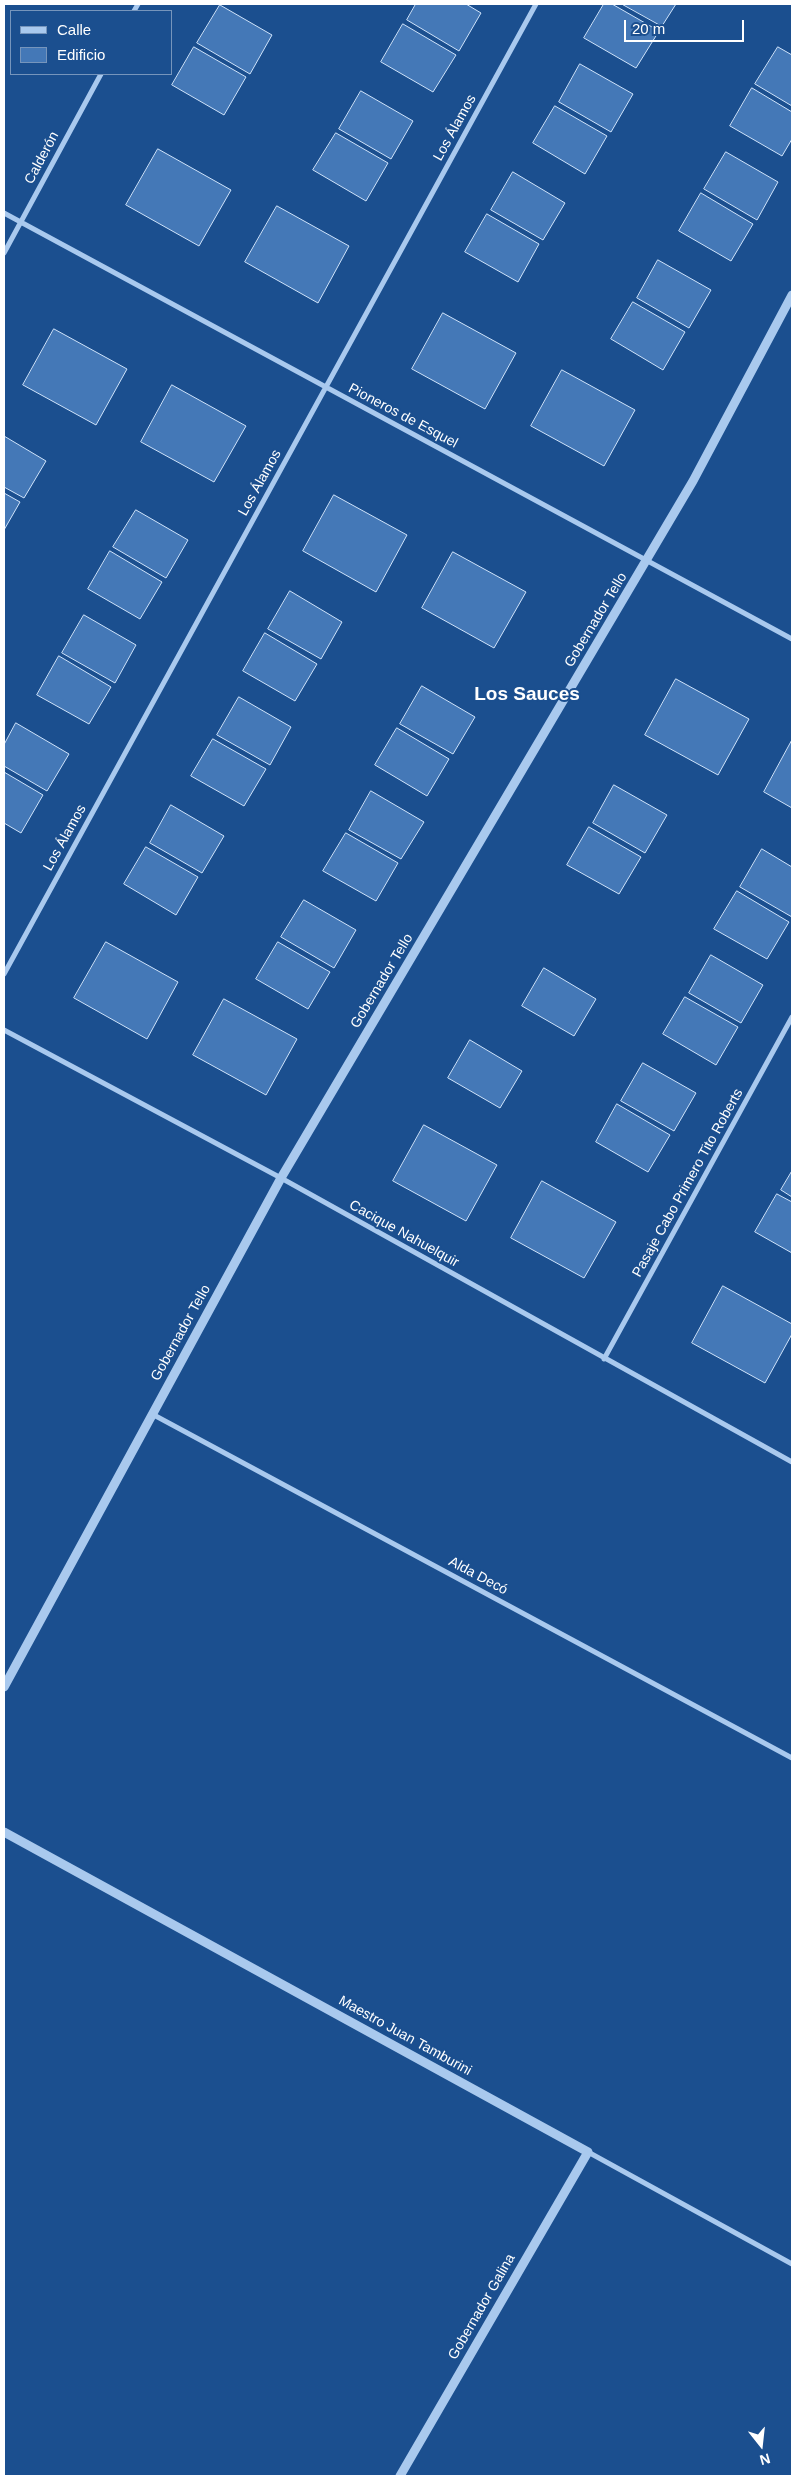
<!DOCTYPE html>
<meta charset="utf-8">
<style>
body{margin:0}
#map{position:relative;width:796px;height:2480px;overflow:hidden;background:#1b4f8f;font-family:Arial,sans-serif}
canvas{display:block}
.frame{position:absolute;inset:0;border:5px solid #fff;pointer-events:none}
.legend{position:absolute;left:10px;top:10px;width:162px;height:65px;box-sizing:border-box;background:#1b4f8f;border:1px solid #7695bc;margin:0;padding:6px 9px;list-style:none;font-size:15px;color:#fff}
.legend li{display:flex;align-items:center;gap:10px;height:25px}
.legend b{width:25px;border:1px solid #7695bc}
.north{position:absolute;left:736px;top:2420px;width:50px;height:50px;-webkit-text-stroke:4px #1b4f8f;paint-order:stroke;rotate:164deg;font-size:14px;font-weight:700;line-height:20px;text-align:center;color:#fff}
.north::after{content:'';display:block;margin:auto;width:18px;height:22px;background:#fff;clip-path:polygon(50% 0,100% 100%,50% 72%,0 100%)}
.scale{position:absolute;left:624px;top:20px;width:120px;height:22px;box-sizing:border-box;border:2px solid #fff;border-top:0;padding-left:6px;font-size:15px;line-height:18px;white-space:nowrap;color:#fff;-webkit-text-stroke:4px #1b4f8f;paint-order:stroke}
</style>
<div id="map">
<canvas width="796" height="2480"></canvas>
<div class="frame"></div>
<ul class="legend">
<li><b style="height:6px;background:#a9c9ee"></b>Calle</li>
<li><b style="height:14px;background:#4478b7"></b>Edificio</li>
</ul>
<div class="north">N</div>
<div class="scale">20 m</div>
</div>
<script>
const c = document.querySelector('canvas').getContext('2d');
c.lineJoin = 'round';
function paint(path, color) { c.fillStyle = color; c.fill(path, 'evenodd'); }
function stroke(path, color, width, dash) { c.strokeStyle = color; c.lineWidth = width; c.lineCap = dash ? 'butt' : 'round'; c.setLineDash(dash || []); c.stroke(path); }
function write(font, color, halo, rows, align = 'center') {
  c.font = font + ' Arial,sans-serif'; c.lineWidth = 4; c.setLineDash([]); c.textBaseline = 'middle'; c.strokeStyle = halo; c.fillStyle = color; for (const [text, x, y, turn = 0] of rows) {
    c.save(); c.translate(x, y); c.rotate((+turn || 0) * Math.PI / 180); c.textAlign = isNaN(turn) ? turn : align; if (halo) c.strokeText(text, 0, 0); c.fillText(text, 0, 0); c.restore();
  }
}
const building = new Path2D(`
 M416 4H466L481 13 459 51 407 20Z
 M604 4H612L659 31 636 68 584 38Z
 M622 4H676L662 26Z
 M220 5 272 35 250 74 197 43Z
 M403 24 456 55 433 92 381 62Z
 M194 47 246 77 224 115 172 85Z
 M778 47 792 55V106L755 84Z
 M580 64 633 94 611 132 559 102Z
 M752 88 792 112V139L782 156 730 126Z
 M361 91 413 121 391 159 339 129Z
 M555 106 607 136 585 174 533 143Z
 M336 133 388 163 366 201 313 170Z
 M158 149 231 190 199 246 126 205Z
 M726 152 778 182 757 220 704 189Z
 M513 172 565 203 543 240 491 210Z
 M701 193 753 224 731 261 679 231Z
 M277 206 349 246 318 303 245 262Z
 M487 214 539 244 518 282 465 252Z
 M658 260 711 290 689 328 637 298Z
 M633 302 685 332 663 370 611 339Z
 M443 313 516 353 485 409 412 369Z
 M54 329 127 369 96 425 23 385Z
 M562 370 635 410 604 466 531 426Z
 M172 385 246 426 214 482 141 442Z
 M4 436 46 461 24 498 4 487Z
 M4 493 20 502 4 530Z
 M334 495 407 535 376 592 303 551Z
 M136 510 188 540 166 578 113 547Z
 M110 551 162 582 140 619 88 589Z
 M453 552 526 592 494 648 422 608Z
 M290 591 342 622 321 659 268 629Z
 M84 615 136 645 115 683 62 653Z
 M265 633 317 664 295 701 243 671Z
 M59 656 111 687 89 724 37 695Z
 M676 679 749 719 718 775 645 735Z
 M422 686 475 717 453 754 400 724Z
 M239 697 291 727 270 765 217 735Z
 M16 723 69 754 47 791 4 766V745Z
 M397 728 449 759 427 796 375 765Z
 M213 739 266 769 244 806 191 776Z
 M792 740V808L764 792Z
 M4 772 43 795 21 833 4 823Z
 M614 785 667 815 645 853 593 823Z
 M371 791 424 822 401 859 349 830Z
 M171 805 224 836 202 873 150 843Z
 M589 827 641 857 619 894 567 865Z
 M346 833 398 863 376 901 323 871Z
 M146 847 198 877 176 915 124 884Z
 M762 849 792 867V917L740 887Z
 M737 891 789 922 767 959 714 929Z
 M304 900 356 930 334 968 281 937Z
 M106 942 178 982 147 1039 74 998Z
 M278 942 330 972 308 1009 256 979Z
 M711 955 763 985 741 1023 689 993Z
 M544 968 596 999 574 1036 522 1006Z
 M685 997 738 1027 716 1065 663 1034Z
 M224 999 297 1039 266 1095 193 1055Z
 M470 1040 522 1071 500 1108 448 1078Z
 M643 1063 696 1093 674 1131 621 1101Z
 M617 1104 670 1135 648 1172 596 1142Z
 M424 1125 497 1165 466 1221 393 1181Z
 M792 1171V1197L781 1190Z
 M542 1181 616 1222 584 1278 511 1238Z
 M777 1194 792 1202V1253L755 1232Z
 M723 1286 792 1324V1334L765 1383 692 1343Z`);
paint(building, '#4478b7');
stroke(building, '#cfe3fa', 1);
stroke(new Path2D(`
 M134 11 138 4
 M4 213 792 639
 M4 253 101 74
 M4 974 536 4
 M4 1030 281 1178 792 1462
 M604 1359 792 1017
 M152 1414 792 1758
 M588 2152 792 2264`), '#a9c9ee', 5);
stroke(new Path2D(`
 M4 1687 281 1178 693 481 792 295
 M4 1832 588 2152 400 2476`), '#a9c9ee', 9);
write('14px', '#fff', '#1b4f8f', [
 ["Los Álamos",455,128,-61],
 ["Calderón",42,158,-62],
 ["Pioneros de Esquel",403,416,28],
 ["Los Álamos",260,483,-61],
 ["Gobernador Tello",596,620,-59],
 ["Los Álamos",65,838,-61],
 ["Gobernador Tello",382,981,-59],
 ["Pasaje Cabo Primero Tito Roberts",688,1183,-61],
 ["Cacique Nahuelquir",404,1234,29],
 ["Gobernador Tello",181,1333,-61],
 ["Alda Decó",478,1576,28],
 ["Maestro Juan Tamburini",405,2036,29],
 ["Gobernador Galina",482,2307,-60]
]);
write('bold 19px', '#fff', '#1b4f8f', [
 ["Los Sauces",527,695]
]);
</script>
